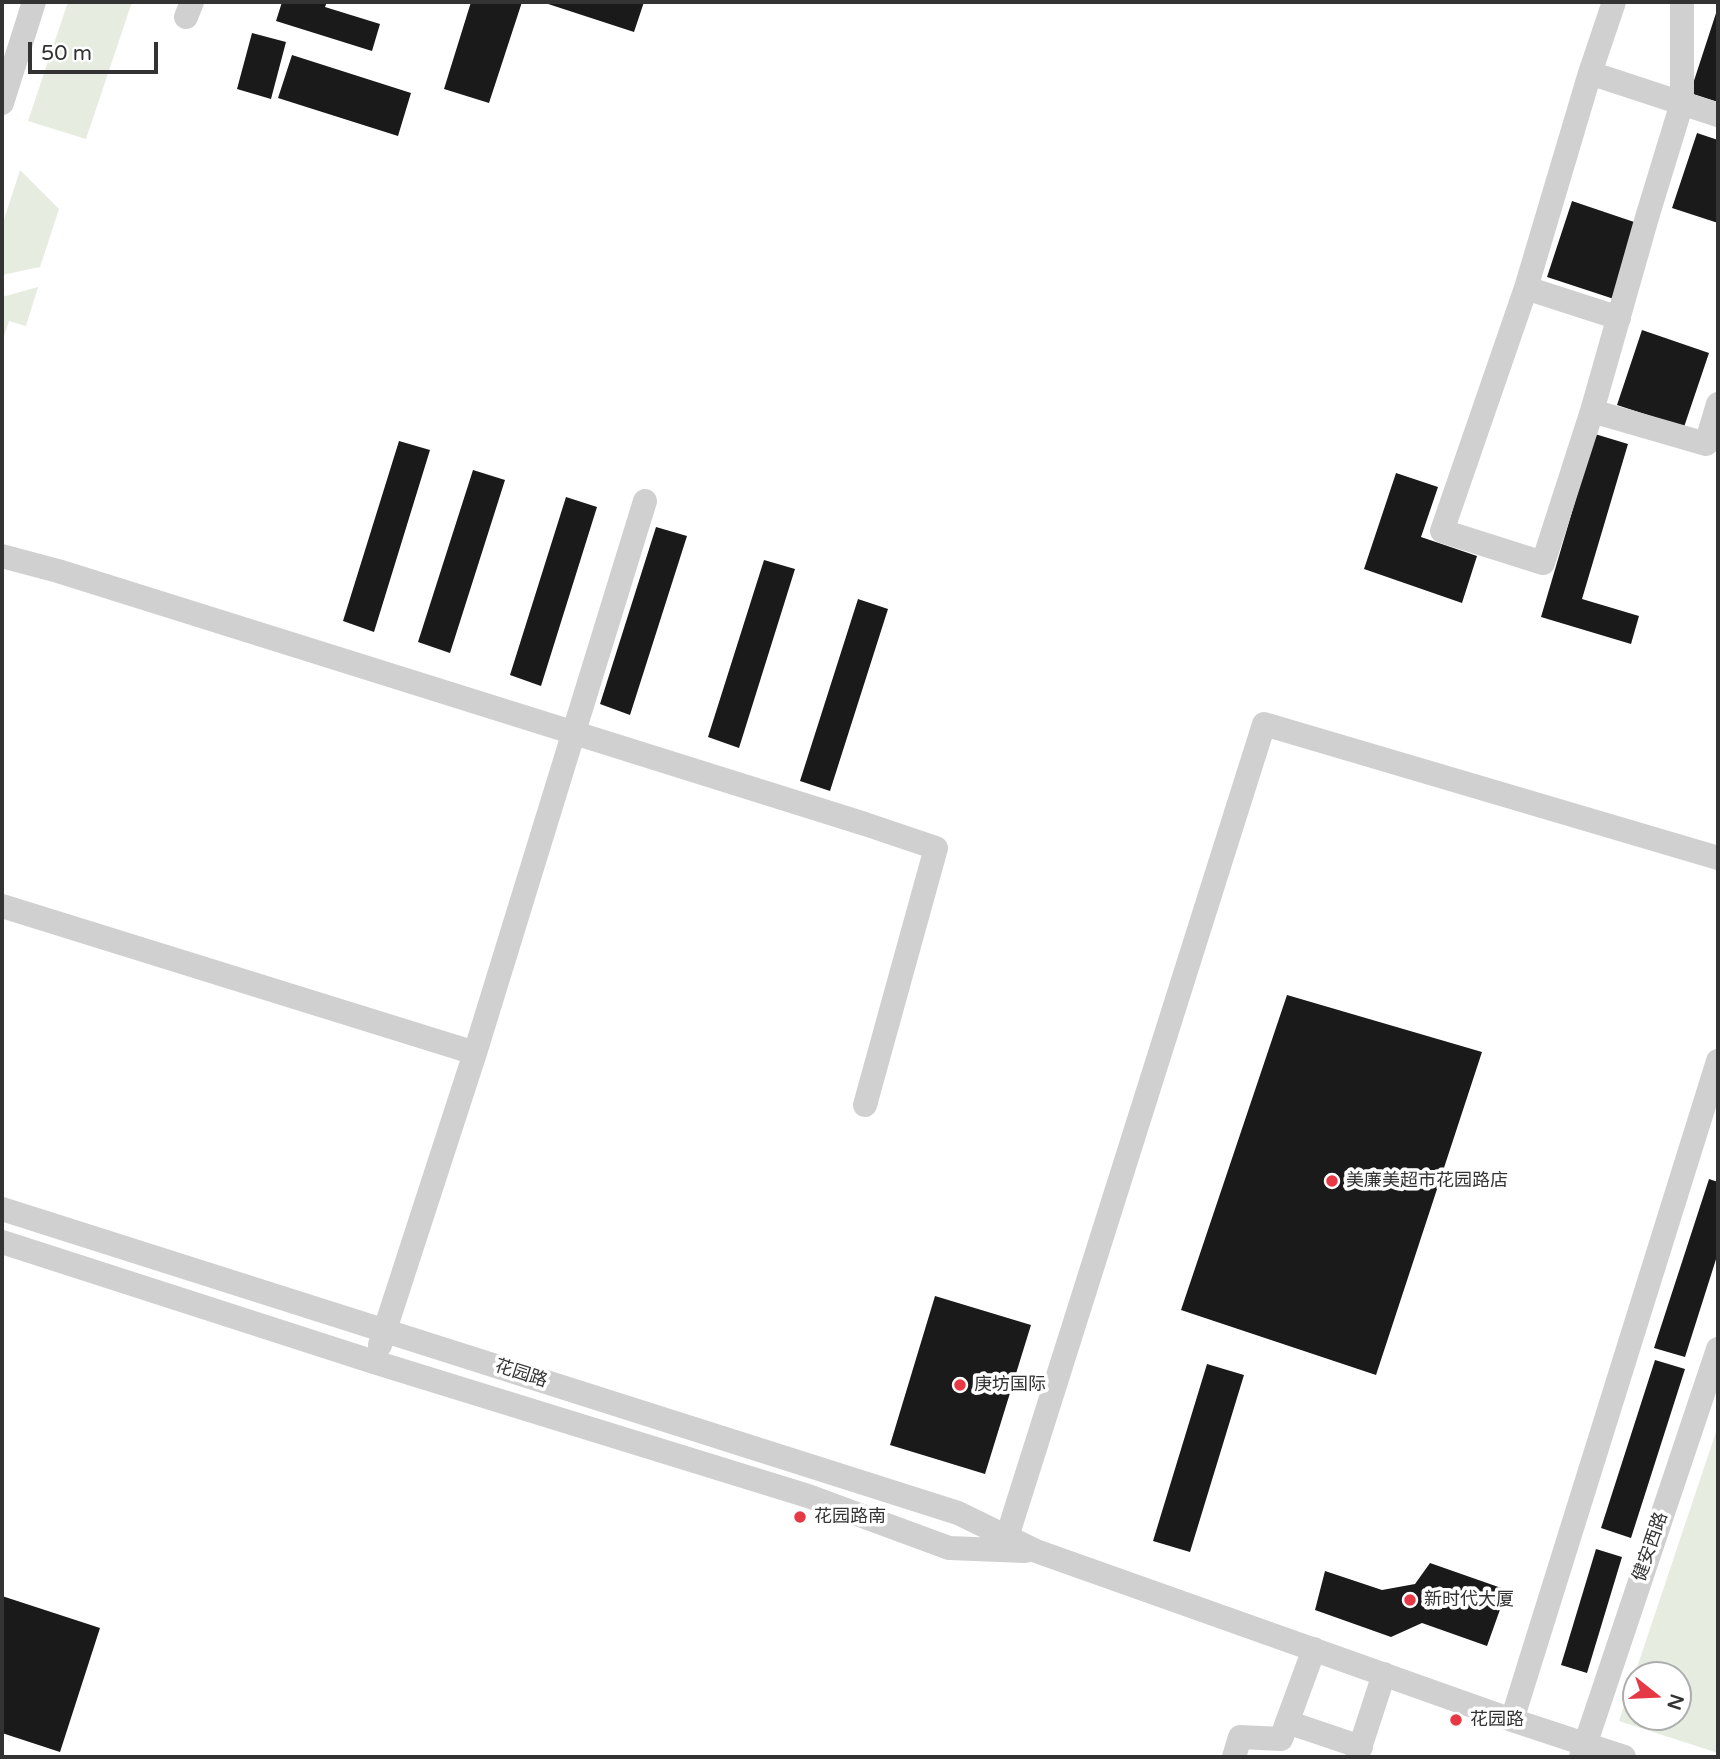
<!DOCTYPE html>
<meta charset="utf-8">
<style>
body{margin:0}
#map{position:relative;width:1720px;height:1759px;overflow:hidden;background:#fff;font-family:"Varela Round",sans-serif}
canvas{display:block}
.frame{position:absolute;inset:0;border:4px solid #333;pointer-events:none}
.north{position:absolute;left:1622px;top:1661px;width:70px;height:70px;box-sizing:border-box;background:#fff;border:2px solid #adadad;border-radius:50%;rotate:108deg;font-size:19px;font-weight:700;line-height:28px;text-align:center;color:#333}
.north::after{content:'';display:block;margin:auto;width:24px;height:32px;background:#e63946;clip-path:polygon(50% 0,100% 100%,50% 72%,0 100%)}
.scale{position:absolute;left:28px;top:42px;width:130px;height:32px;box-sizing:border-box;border:4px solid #333;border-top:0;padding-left:9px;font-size:21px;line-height:24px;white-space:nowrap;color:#333;-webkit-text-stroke:5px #fff;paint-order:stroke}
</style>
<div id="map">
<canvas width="1720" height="1759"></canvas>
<div class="frame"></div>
<div class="north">N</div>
<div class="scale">50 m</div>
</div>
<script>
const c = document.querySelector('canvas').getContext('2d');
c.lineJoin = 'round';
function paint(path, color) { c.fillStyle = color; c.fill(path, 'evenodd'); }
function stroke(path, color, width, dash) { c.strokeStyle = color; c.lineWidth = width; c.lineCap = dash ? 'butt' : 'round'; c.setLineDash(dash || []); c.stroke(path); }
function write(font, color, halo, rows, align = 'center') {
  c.font = font + ' "Varela Round","Noto Sans SC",sans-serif'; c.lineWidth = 7; c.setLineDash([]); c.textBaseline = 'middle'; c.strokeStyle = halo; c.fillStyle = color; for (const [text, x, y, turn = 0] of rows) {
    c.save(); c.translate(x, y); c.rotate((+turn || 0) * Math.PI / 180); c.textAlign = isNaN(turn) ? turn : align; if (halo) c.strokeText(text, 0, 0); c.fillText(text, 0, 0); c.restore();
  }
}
paint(new Path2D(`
 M68 2H132L86 139 28 121Z
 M20 170 59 209 40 267 2 275V226Z
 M38 287 26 326 9 321 2 342V297Z
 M1718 1426V1753L1619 1721ZM1636 1675H1678V1717H1636Z`), '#e6ecdf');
paint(new Path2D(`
 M282 2H327L325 7 380 24 372 51 276 21Z
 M471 2H522L489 103 444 89Z
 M542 2H644L634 32Z
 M1718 7V102L1690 93Z
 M252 33 286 42 271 99 237 89Z
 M292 55 411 93 398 136 278 98Z
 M1697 133 1718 140V223L1672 208Z
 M1572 201 1640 224 1614 299 1547 277Z
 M1642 330 1709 353 1684 427 1617 405Z
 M1595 434 1628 444 1582 599 1639 616 1631 644 1541 617Z
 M399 441 430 450 374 632 343 621Z
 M473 470 505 480 450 653 418 642Z
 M1396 473 1438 487 1421 537 1477 556 1462 603 1364 569Z
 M566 497 597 507 541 686 510 675Z
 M656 527 687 536 630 715 600 704Z
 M764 560 795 569 739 748 708 737Z
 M858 599 888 609 830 791 800 781Z
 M1287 995 1482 1052 1376 1375 1181 1310Z
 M1709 1179 1718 1182V1253L1685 1357 1654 1348Z
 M935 1296 1031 1325 985 1474 890 1445Z
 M1655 1360 1685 1369 1631 1538 1601 1528Z
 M1207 1364 1244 1375 1190 1552 1153 1541Z
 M1596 1549 1622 1557 1587 1673 1561 1665Z
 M1430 1563 1507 1590 1487 1646 1422 1623 1391 1637 1315 1610 1325 1571 1382 1590 1415 1584Z
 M2 1596 100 1628 60 1752 2 1733Z`), '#1a1a1a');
stroke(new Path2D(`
 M61 3 62 2`), '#cdcdcd', 3.5, [3.5, 3.5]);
stroke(new Path2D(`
 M1614 2 1590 73 1526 288 1619 318
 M1682 2V103L1648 214 1592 411 1706 444 1718 404
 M186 17 192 2
 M1590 73 1718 115
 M2 103 34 2
 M1526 288 1442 531 1543 563 1592 411
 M2 556 58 571 865 824 936 848 865 1105
 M2 906 475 1053
 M2 1209 958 1513 1036 1551 1512 1720 1624 1757
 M2 1242 374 1362 808 1496 949 1548 1025 1551
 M380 1345 475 1053 645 501
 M1007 1537 1264 724 1718 858
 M1512 1720 1718 1061
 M1287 1722 1361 1747
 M1234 1757 1240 1737 1281 1739 1314 1649
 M1357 1757 1384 1674
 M1581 1757 1718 1349`), '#d0d0d0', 24);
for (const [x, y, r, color] of [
 [1332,1181,7,"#e63946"],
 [960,1385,7,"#e63946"],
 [800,1517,7,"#e63946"],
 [1410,1600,7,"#e63946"],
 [1456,1720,7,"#e63946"]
]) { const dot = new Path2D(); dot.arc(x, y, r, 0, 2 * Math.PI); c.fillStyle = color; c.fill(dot); stroke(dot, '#fff', 2.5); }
write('18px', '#333', '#fff', [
 ["美廉美超市花园路店",1346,1181],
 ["庚坊国际",974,1385],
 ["花园路南",814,1517],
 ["新时代大厦",1424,1600],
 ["花园路",1470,1720]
], 'left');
write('18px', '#333', '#fff', [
 ["花园路",521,1374,18],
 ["健安西路",1651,1547,-71]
]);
</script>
